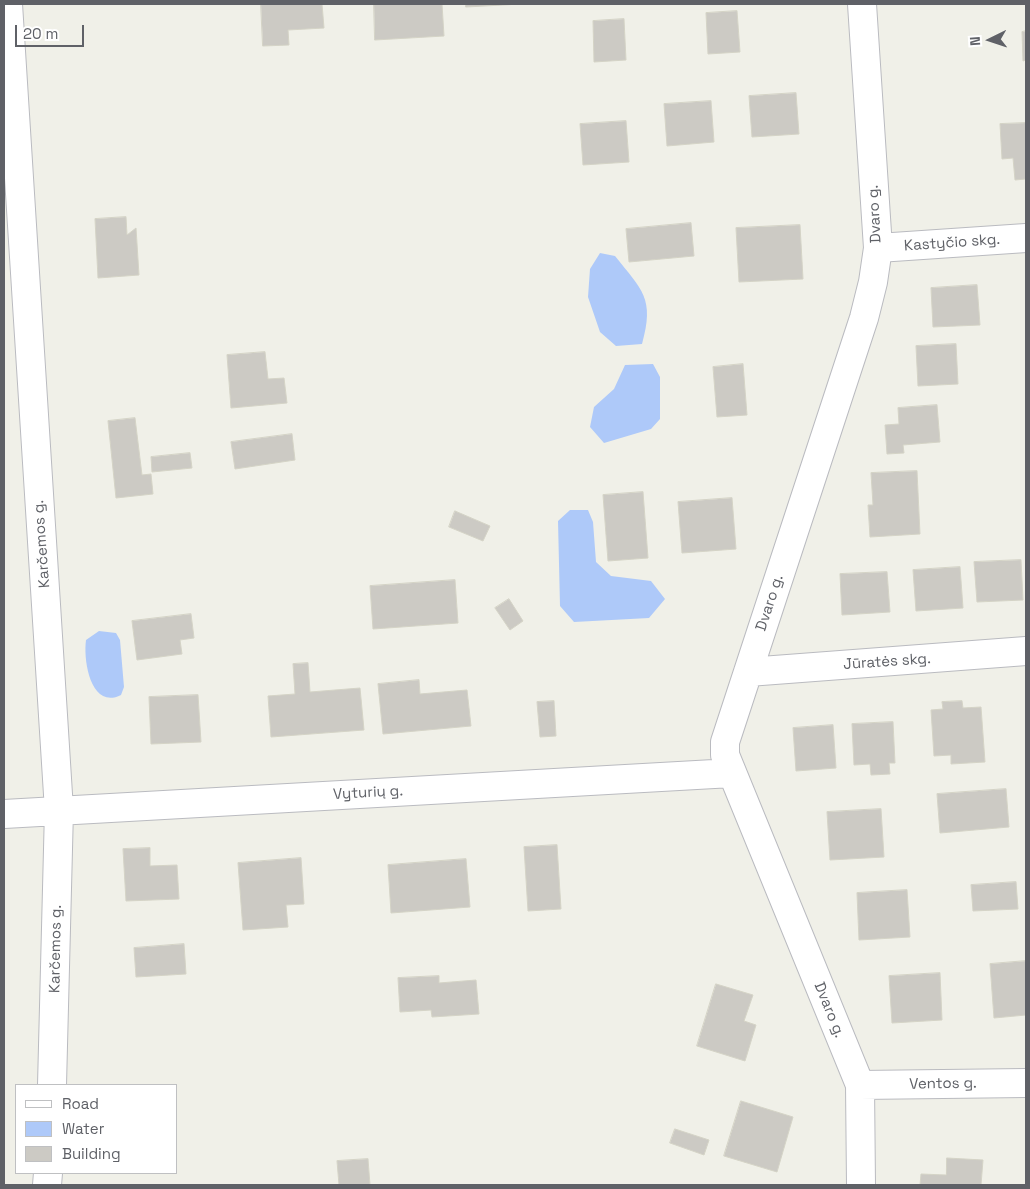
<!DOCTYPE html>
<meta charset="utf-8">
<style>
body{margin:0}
#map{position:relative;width:1030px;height:1189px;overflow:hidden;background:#f0f0e8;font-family:"Space Grotesk",sans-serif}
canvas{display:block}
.frame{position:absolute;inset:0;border:5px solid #5f6167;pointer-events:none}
.legend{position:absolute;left:15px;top:1084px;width:162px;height:90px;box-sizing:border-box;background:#fff;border:1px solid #bfc0c2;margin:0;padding:6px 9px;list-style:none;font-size:15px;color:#5f6167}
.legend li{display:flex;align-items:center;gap:10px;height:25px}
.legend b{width:25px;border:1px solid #bfc0c2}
.north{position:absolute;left:965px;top:15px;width:50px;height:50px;-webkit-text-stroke:4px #fff;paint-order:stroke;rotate:266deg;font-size:14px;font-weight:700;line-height:20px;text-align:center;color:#5f6167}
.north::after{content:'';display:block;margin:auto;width:18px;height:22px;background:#5f6167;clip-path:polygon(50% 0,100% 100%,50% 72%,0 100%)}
.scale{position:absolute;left:15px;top:25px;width:69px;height:22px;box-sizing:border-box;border:2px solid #5f6167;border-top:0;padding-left:6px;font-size:15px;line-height:18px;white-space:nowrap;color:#5f6167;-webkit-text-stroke:4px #fff;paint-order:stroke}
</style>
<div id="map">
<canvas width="1030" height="1189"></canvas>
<div class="frame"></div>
<ul class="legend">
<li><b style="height:6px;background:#fff"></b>Road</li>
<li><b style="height:14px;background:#aec9f9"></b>Water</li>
<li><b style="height:14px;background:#cccac4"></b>Building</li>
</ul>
<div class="north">N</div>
<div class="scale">20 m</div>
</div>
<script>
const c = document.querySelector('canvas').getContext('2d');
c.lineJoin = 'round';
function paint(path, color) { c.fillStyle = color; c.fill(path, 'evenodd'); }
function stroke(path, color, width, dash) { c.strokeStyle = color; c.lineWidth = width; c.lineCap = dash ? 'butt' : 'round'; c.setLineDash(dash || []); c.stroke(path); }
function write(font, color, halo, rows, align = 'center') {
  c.font = font + ' "Space Grotesk",sans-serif'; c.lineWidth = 4; c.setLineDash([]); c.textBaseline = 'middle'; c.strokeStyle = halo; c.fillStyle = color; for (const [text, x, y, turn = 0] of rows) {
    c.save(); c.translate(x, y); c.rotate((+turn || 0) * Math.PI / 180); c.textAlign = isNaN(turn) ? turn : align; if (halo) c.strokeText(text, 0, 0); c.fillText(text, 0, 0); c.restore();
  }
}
paint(new Path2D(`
 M600 253 615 256C642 290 655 298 642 344L616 346 600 332 588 297 590 269Z
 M653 364 660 377V419L651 429 604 443 590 427 594 407 614 389 625 365Z
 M570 510H588L593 522 596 562 611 576 651 581 665 599 649 618 574 622 560 606 558 521Z
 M99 631 116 633 120 640 124 687 121 695C91 710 83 661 86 640Z`), '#aec9f9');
const building = new Path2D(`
 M261 4H322L324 28 288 30 289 45 263 46Z
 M374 4H442L444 36 375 40Z
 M466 4H521L466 7Z
 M737 11 740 52 708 54 706 13Z
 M624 19 626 60 594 62 593 21Z
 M1026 31V60L1023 61 1022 32Z
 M796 93 799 134 752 137 749 96Z
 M711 101 714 142 667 146 664 104Z
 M626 121 629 162 583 165 580 124Z
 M1026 123V179L1015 180 1013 158 1002 159 1000 124Z
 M126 217 127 235 136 228 139 275 98 278 95 219Z
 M691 223 694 256 629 262 626 229Z
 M800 225 803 279 739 282 736 228Z
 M977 285 980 325 933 327 931 288Z
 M956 344 958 384 918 386 916 346Z
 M265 352 268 379 284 378 287 403 231 408 227 355Z
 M743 364 747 415 717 417 713 367Z
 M937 405 940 442 903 445 904 453 887 454 885 425 899 424 898 408Z
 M135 418 142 475 151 474 153 494 116 498 108 421Z
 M292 434 295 460 235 469 231 442Z
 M190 453 192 468 152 472 151 457Z
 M917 471 920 534 870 537 868 505H873L871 473Z
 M643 492 648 558 608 561 603 495Z
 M732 498 736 549 682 553 678 502Z
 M455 511 490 526 483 541 449 527Z
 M1021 560 1023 600 977 602 974 562Z
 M960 567 963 608 916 611 913 570Z
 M887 572 890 612 842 615 840 574Z
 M455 580 458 623 373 629 370 586Z
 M509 599 523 621 510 630 495 608Z
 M191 614 194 638 180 640 182 654 137 660 132 621Z
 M308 663 310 692 360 688 364 730 271 737 268 696 295 694 293 664Z
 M419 680 420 694 467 690 471 726 383 734 378 684Z
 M198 695 201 742 151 744 149 697Z
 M554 701 556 736 540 737 537 702Z
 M962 701 963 708 981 707 985 762 951 764V755L934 756 931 710 943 709 942 702Z
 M893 722 895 763H889L890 774 871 775 870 764 854 765 852 724Z
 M833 725 836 768 796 771 793 728Z
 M1006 789 1009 827 940 833 937 794Z
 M881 809 884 857 830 860 827 812Z
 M557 845 561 909 528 911 524 847Z
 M150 848V866L177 865 179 899 126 901 123 849Z
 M301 858 304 904 286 905 288 927 243 930 238 863Z
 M466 859 470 907 391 913 388 865Z
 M1016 882 1018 909 973 911 971 885Z
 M907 890 910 937 859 940 857 893Z
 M184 944 186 974 136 977 134 948Z
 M1026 961V1015L994 1018 990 964Z
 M940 973 942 1020 892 1023 889 976Z
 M439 976V983L476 980 479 1014 432 1017 431 1010 400 1012 398 978Z
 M716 984 753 995 744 1021 756 1025 745 1061 697 1046Z
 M741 1101 793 1117 777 1172 724 1156Z
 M675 1129 709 1140 704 1155 670 1143Z
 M947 1158 983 1160 981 1185H920L921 1174 946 1175Z
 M368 1159 370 1185H339L337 1161Z`);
paint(building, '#cccac4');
stroke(building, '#d4d3c6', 1);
const street = new Path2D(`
 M8 4 59 810 52 1085
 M878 248 1026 238
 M748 672 1026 651
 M4 814 732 773
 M860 1085 1026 1083
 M47 1185 48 1173
 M861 1185 860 1085 725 755V742L864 318 873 282 878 248 862 4`);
stroke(street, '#babbc0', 30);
stroke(street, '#fff', 28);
write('15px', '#5f6167', '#fff', [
 ["Dvaro g.",875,214,-93],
 ["Kastyčio skg.",952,243,-4],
 ["Karčemos g.",42,544,-94],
 ["Dvaro g.",770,603,-72],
 ["Jūratės skg.",887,662,-4],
 ["Vyturių g.",368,793,-3],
 ["Karčemos g.",56,949,-89],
 ["Dvaro g.",829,1010,68],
 ["Ventos g.",943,1084,-1]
]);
</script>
